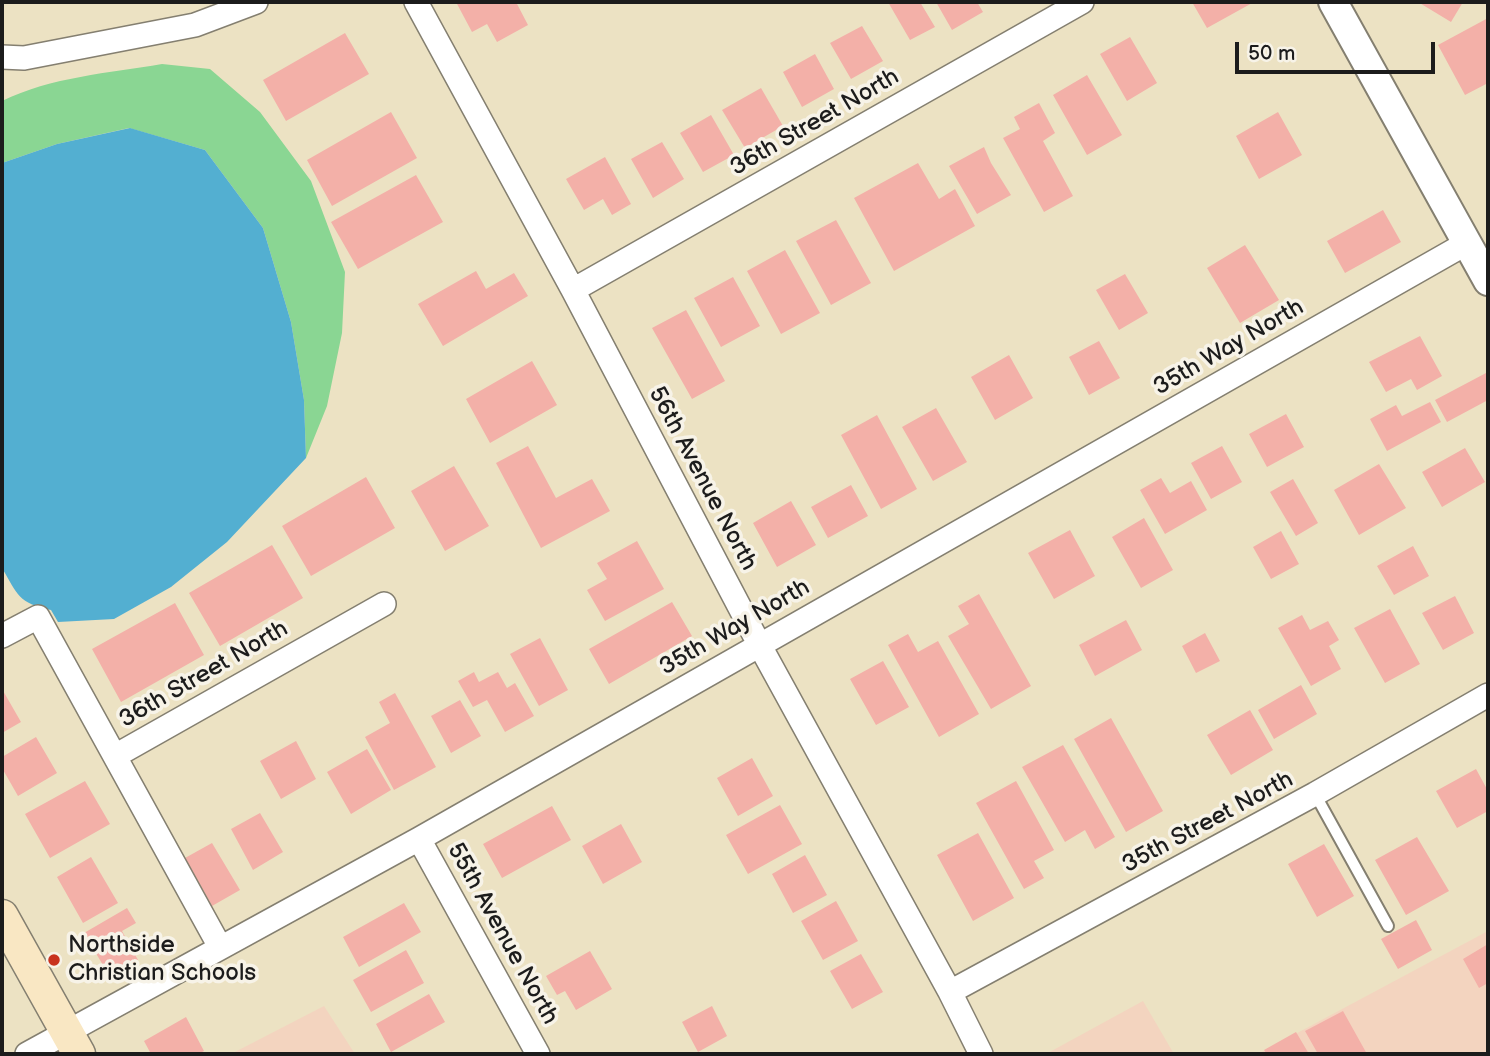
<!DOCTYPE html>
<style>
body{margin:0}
#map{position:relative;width:1490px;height:1056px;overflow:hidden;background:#ece2c3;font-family:"Balsamiq Sans",sans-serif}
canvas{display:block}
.frame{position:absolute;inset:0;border:4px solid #1c1c1c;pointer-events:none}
.scale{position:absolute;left:1235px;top:42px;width:200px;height:32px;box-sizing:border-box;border:4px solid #1c1c1c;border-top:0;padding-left:9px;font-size:21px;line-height:24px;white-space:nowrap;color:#1c1c1c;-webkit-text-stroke:5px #f7f3e8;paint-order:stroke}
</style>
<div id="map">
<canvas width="1490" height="1056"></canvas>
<div class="frame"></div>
<div class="scale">50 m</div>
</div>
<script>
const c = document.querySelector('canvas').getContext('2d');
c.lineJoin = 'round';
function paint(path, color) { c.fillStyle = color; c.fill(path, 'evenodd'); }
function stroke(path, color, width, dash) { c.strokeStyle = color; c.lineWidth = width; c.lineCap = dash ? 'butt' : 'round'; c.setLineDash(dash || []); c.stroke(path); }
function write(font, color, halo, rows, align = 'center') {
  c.font = font + ' "Balsamiq Sans",sans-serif'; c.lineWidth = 7; c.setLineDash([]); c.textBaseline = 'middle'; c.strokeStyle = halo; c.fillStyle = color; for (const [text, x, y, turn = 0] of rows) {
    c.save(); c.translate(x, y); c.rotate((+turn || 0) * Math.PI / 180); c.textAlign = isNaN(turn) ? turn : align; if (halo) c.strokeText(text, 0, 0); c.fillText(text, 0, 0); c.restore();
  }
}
paint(new Path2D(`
 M1488 931V1054H1258Z
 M1143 1001 1174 1054H1046Z
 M324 1006 355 1054H231Z`), '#f3d4bf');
paint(new Path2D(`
 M162 64 210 69 260 112 311 181 345 272 342 333 327 406 306 458 304 400 291 322 263 228 205 150 129 128 57 144 2 163V101C51 77 109 73 162 64Z`), '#8ad693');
paint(new Path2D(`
 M130 128 205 150 263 228 291 322 304 400 306 458 227 542 171 587 114 619 58 622 51 610C18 603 18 595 2 568V163L57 144Z`), '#53afd1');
paint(new Path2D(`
 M456 2H516L528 25 497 42 487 24 472 32Z
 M888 2H920L935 27 910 40Z
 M936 2H977L983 12 952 30Z
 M1192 2H1254L1207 28Z
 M1418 2H1463L1451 22Z
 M1488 18V83L1465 95 1438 45Z
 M862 26 883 61 851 79 830 43Z
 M345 33 369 74 286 121 263 80Z
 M1130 37 1157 83 1127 101 1100 54Z
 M815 54 834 89 802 107 783 72Z
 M1087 75 1122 135 1087 155 1053 95Z
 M761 88 783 126 745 148 722 110Z
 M1039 103 1055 133 1043 141 1073 196 1044 212 1003 138 1020 129 1014 117Z
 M391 112 417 158 332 206 307 160Z
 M1278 112 1302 155 1259 179 1236 136Z
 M711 115 734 155 703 172 680 133Z
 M662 142 684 179 653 198 631 159Z
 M984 147 991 163 1011 195 977 214 949 166Z
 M605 157 631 204 612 215 603 199 584 210 566 179Z
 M918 163 939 199 955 189 975 226 894 271 854 198Z
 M416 175 443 222 358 269 331 222Z
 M1383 210 1401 242 1345 273 1327 241Z
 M836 220 871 283 831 305 796 241Z
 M1245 245 1279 300 1240 323 1207 268Z
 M785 250 820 313 781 334 747 271Z
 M476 271 486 289 514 273 528 296 443 346 418 304Z
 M1125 274 1148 313 1119 330 1096 290Z
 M733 277 760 326 721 347 694 298Z
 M686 310 725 381 692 399 652 328Z
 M1420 336 1442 376 1417 390 1411 379 1386 392 1369 362Z
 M1099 341 1120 378 1089 395 1069 357Z
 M1009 355 1033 398 995 420 971 377Z
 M532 361 557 405 490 443 466 399Z
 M1486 373 1488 376V400L1447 422 1435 400Z
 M1430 402 1441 422 1387 451 1370 419 1396 405 1402 416Z
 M936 408 967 462 933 481 902 427Z
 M1286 414 1304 447 1267 467 1249 434Z
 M877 415 917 489 881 509 841 435Z
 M528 446 556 498 592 479 610 511 541 548 496 463Z
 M1222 446 1242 482 1211 499 1191 463Z
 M1465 448 1485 482 1442 507 1422 472Z
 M1379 464 1406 508 1359 535 1334 490Z
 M454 466 489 526 445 551 411 491Z
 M366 477 395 528 311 576 282 526Z
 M1161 478 1170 493 1191 481 1207 510 1165 534 1140 490Z
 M1293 479 1318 523 1296 536 1270 492Z
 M851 485 868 516 828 538 811 507Z
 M791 501 816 545 777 567 753 523Z
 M1144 518 1173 570 1141 588 1112 537Z
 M1070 530 1095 576 1054 599 1028 553Z
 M1281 531 1299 564 1271 579 1253 547Z
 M637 541 664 589 605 621 587 590 607 579 597 563Z
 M272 545 303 598 220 646 189 593Z
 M1413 546 1429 576 1394 595 1377 566Z
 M979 594 1031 686 991 709 948 636 969 624 958 606Z
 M1455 596 1474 633 1443 650 1422 613Z
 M672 602 692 636 609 684 589 649Z
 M175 603 204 655 121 702 92 649Z
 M1390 609 1420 664 1385 683 1354 628Z
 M1302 615 1310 630 1328 621 1339 640 1329 646 1341 669 1311 686 1278 628Z
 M1126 620 1142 650 1095 676 1079 645Z
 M1205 633 1220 661 1196 673 1182 646Z
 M908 634 918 652 938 641 979 714 939 737 888 645Z
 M540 638 568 690 539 706 510 654Z
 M883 661 909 707 876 725 850 679Z
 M474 672 479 682 498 672 507 688 515 683 534 716 505 732 487 700 473 707 458 681Z
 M1301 685 1317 714 1274 739 1258 710Z
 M2 689 21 722 2 733Z
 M395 693 436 767 394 790 365 737 390 723 379 702Z
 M460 700 481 736 451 753 431 716Z
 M1250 710 1273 750 1231 775 1207 735Z
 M1111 718 1163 811 1126 832 1074 739Z
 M36 737 57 773 18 796 2 768V757Z
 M296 741 316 779 281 799 260 761Z
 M1063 745 1115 837 1095 849 1085 830 1065 842 1022 767Z
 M367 749 391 790 351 814 327 772Z
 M752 758 773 796 738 816 717 778Z
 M1476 769 1488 791V811L1457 828 1436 791Z
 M85 781 110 824 50 858 25 814Z
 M1016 781 1054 850 1034 861 1044 878 1024 889 976 803Z
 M780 805 802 844 748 874 726 835Z
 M552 806 571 840 502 878 483 844Z
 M260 813 283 852 253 870 231 829Z
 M621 824 642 862 603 884 582 846Z
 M978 833 1014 898 973 921 937 855Z
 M1417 837 1449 891 1406 915 1375 860Z
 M212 843 240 890 212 906 185 858Z
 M1324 844 1354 896 1317 917 1288 864Z
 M805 855 827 895 793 913 772 874Z
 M91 857 118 903 83 923 57 877Z
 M836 901 858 941 823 960 801 921Z
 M404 903 421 932 359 967 343 937Z
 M127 908 136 923 122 931 138 960 110 977 84 933Z
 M1416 920 1432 950 1398 969 1381 939Z
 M1488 944V983L1479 988 1463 959Z
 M406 950 424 983 371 1012 353 980Z
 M590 951 612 989 576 1010 565 991 557 995 546 976Z
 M861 954 883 992 852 1009 830 971Z
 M429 994 445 1022 391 1052 376 1024Z
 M712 1006 727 1036 698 1052 682 1022Z
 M1343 1011 1367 1054H1318L1305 1031Z
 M186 1017 204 1051 198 1054H151L144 1041Z
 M1296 1032 1309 1054H1267L1264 1050Z`), '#f3b0a8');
const service = new Path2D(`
 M1315 794 1388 926`);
const minor = new Path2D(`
 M416 2 573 290 759 644 950 992 981 1054
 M2 57 24 58 195 25 256 2
 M573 290 1082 2
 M2 636 38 617 220 947
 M115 756 384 604
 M419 839 538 1054
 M950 992 1315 794 1488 695
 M27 1054 419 839 1467 243`);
const tertiary = new Path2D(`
 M1333 2 1488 281`);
const secondary = new Path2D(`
 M2 916 79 1054`);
stroke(service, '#847f70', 14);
stroke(minor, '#847f70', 26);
stroke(tertiary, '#847f70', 32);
stroke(secondary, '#847f70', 35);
stroke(service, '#fff', 10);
stroke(minor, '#fff', 23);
stroke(tertiary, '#fff', 28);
stroke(secondary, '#f9e7c3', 32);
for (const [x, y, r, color] of [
 [54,960,7,"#c8321e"]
]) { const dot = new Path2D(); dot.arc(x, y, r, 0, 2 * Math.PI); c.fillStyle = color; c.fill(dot); stroke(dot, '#f7f3e8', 2.5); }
write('24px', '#1c1c1c', '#f7f3e8', [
 ["36th Street North",815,123,-30],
 ["35th Way North",1229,348,-30],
 ["56th Avenue North",702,479,62],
 ["35th Way North",735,628,-30],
 ["36th Street North",204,675,-30],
 ["35th Street North",1208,823,-28],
 ["55th Avenue North",502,934,61]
]);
write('24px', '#1c1c1c', '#f7f3e8', [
 ["Northside",68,946],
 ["Christian Schools",68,974]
], 'left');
</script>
